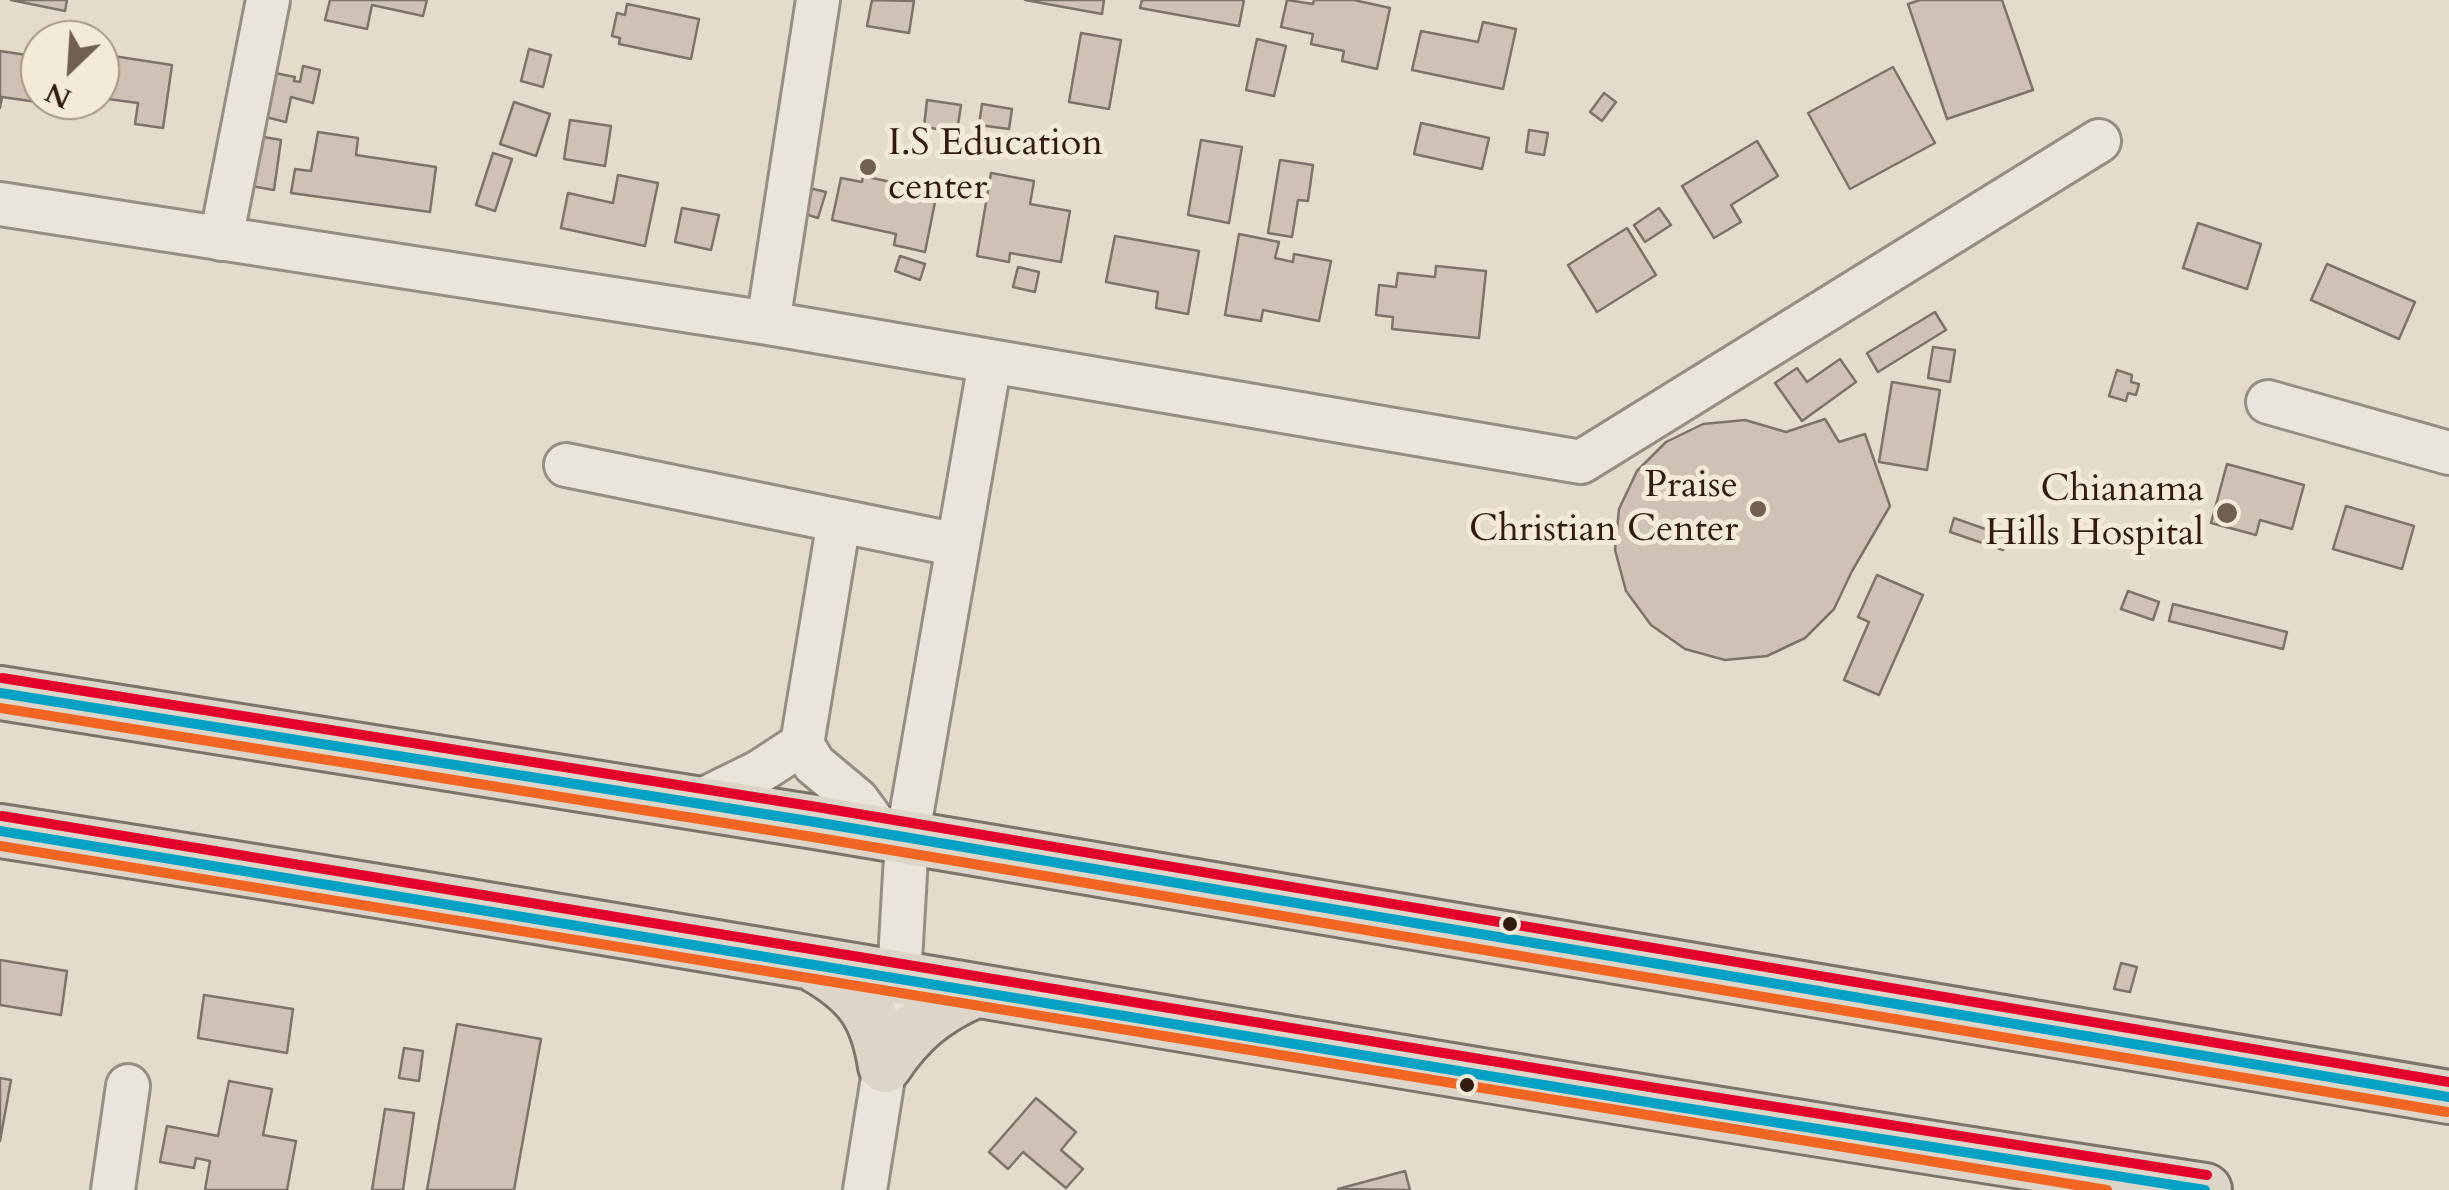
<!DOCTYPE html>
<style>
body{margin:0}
#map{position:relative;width:2449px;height:1190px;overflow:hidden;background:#e3dccb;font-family:Cardo,serif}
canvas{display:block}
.north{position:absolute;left:20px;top:20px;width:100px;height:100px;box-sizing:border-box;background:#f3ead7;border:2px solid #a69787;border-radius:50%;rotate:205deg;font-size:28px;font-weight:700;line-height:40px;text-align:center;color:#331b10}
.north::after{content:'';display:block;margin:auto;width:35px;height:45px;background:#715f51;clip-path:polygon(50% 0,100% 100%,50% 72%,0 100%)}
</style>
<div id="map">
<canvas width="2449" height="1190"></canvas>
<div class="north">N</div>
</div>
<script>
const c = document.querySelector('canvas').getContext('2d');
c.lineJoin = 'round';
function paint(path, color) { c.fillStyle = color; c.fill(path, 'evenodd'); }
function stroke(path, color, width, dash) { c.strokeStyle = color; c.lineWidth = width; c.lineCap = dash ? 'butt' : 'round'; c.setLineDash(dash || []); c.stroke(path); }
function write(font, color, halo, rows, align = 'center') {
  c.font = font + ' Cardo,serif'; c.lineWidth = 10; c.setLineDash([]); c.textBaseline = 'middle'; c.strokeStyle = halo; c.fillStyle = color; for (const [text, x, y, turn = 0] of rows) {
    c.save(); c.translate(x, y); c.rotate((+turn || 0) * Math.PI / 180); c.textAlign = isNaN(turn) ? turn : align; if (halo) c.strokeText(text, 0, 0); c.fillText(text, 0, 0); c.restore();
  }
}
const building = new Path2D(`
 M11 0H67L65 11Z
 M330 0H427L423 16 372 5 367 29 325 20Z
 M872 0 914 1 909 33 867 26Z
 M1025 0H1104L1102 14Z
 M1142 0H1244L1239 26 1140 8Z
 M1287 0 1313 4 1314 0H1354L1390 8 1377 69 1342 61 1344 51 1311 44 1313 34 1281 27Z
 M1920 0H2002L2033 90 1947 119 1908 4Z
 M627 4 699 19 691 59 619 44 620 38 612 36 617 13 625 15Z
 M1483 22 1516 29 1503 89 1412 70 1421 31 1478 42Z
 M1081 33 1121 40 1109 109 1069 102Z
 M1257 39 1286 46 1274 96 1246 90Z
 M529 49 551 55 543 87 521 81Z
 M0 51 40 57V100H59L58 105 2 97 0 108Z
 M100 54 172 65 163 128 135 124 138 103 100 98Z
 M303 66 320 70 313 103 291 97 286 122 261 116 270 72 295 77 294 81 300 82Z
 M1893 67 1935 143 1850 189 1808 113Z
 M1604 93 1616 102 1602 121 1590 112Z
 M927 100 961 105 957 132 924 127Z
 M514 102 550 114 536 156 500 144Z
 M982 104 1012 109 1009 129 979 125Z
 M570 120 611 126 605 166 564 159Z
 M1421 123 1489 138 1482 169 1414 154Z
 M1529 130 1548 133 1544 155 1526 152Z
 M318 132 358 138 356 155 436 167 430 212 291 193 295 169 311 171Z
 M258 136 281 140 274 190 251 186Z
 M1201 140 1242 147 1229 223 1188 215Z
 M1757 141 1778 176 1731 205 1741 222 1714 238 1682 186Z
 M493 153 512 159 495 211 476 205Z
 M1280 160 1313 165 1308 201 1298 200 1292 237 1268 233Z
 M991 173 1034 181 1030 204 1070 211 1061 262 1010 253 1009 262 977 256Z
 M618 175 658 183 645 246 561 228 568 193 613 203Z
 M863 176 937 192 925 252 894 245 896 234 832 220 841 178 862 182Z
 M801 186 826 192 818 218 795 211Z
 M682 208 719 215 711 250 675 242Z
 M1659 208 1671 225 1645 242 1634 225Z
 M2198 223 2261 244 2247 289 2183 268Z
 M1627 228 1656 275 1597 312 1568 265Z
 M1239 234 1279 242 1275 258 1293 262 1294 254 1331 261 1319 321 1263 310 1261 321 1225 315Z
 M1115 236 1199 251 1188 314 1156 308 1158 292 1106 282Z
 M900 256 925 264 920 280 895 271Z
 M2327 264 2415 302 2399 339 2311 300Z
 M1436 266 1486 271 1479 338 1392 329 1393 317 1376 315 1379 285 1396 287 1398 273 1435 277Z
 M1018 267 1039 272 1035 292 1013 287Z
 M1935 312 1946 330 1878 372 1867 353Z
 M1933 347 1955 350 1950 382 1928 378Z
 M1840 359 1856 382 1802 421 1775 383 1797 368 1807 382Z
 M2117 370 2132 375 2131 382 2139 384 2136 395 2128 393 2126 401 2109 396Z
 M1892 382 1940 390 1927 470 1879 462Z
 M1825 419 1839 442 1865 434 1890 506 1852 571 1834 609 1805 638 1767 656 1725 660 1685 649 1651 625 1626 591 1615 550 1619 509 1637 471 1666 442 1703 424 1745 420 1786 432Z
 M2227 464 2304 485 2292 529 2260 520 2256 535 2211 523Z
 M2346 506 2414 526 2402 569 2333 549Z
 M1954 518 2008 537 2003 550 1950 532Z
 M1877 575 1923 595 1879 695 1844 680 1869 622 1858 617Z
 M2128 591 2159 602 2153 620 2121 609Z
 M2173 604 2287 632 2283 649 2169 621Z
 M0 960 67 971 61 1015 0 1005Z
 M2121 963 2137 967 2130 992 2114 989Z
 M204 995 293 1009 287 1053 198 1038Z
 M457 1024 541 1039 514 1190H427Z
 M404 1048 423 1051 419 1081 399 1078Z
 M0 1078 11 1080 0 1141Z
 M229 1081 272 1089 263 1135 296 1141 287 1190H205L210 1161 196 1158 194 1168 160 1162 167 1126 218 1136Z
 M1036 1098 1076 1132 1061 1150 1083 1169 1066 1188 1023 1152 1008 1169 989 1152Z
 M385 1109 414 1113 403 1190H372Z
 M1405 1171 1410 1190 1338 1189Z`);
paint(building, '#cfc1b5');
stroke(building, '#7c746a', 2.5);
const minor = new Path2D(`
 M0 204 768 323 1581 462 2099 141
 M221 239 268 0
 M768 323 818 0
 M2268 402 2449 453
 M566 465 958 545
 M839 521 802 744 814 764 857 800 882 834
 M694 804 759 772 802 744
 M113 1190 128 1086
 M865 1190 899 978 907 839 990 362`);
const major = new Path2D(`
 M0 693 815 822 2449 1097
 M0 831C736 945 1469 1079 2205 1190
 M816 966C861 992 877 1015 885 1066
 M885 1066C909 1030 935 1008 975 991`);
stroke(minor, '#958e83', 48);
stroke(major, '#7c746a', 58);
stroke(minor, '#e9e5dd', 42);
stroke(major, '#dcd5c8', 52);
stroke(new Path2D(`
 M0 693 815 822 2449 1097
 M0 831 1653 1103 2205 1190`), '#03a2c4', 10);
stroke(new Path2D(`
 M0 708 813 837 2447 1112
 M0 846 2107 1190`), '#f26522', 10);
stroke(new Path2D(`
 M2 678 817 807 2449 1082
 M2 816 1656 1088 2207 1175`), '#e4002b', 10);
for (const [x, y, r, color] of [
 [868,167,10,"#715f51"],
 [1758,509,10,"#715f51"],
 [2227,513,12,"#715f51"],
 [1510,924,9,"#331b10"],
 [1467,1085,9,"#331b10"]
]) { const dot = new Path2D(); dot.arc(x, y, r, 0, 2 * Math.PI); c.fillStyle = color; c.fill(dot); stroke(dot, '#f3ead7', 4); }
write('38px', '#331b10', '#f3ead7', [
 ["I.S Education",888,145,"left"],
 ["center",888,189,"left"],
 ["Praise",1738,487],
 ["Christian Center",1738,531],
 ["Chianama",2204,491],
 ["Hills Hospital",2204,535]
], 'right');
</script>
